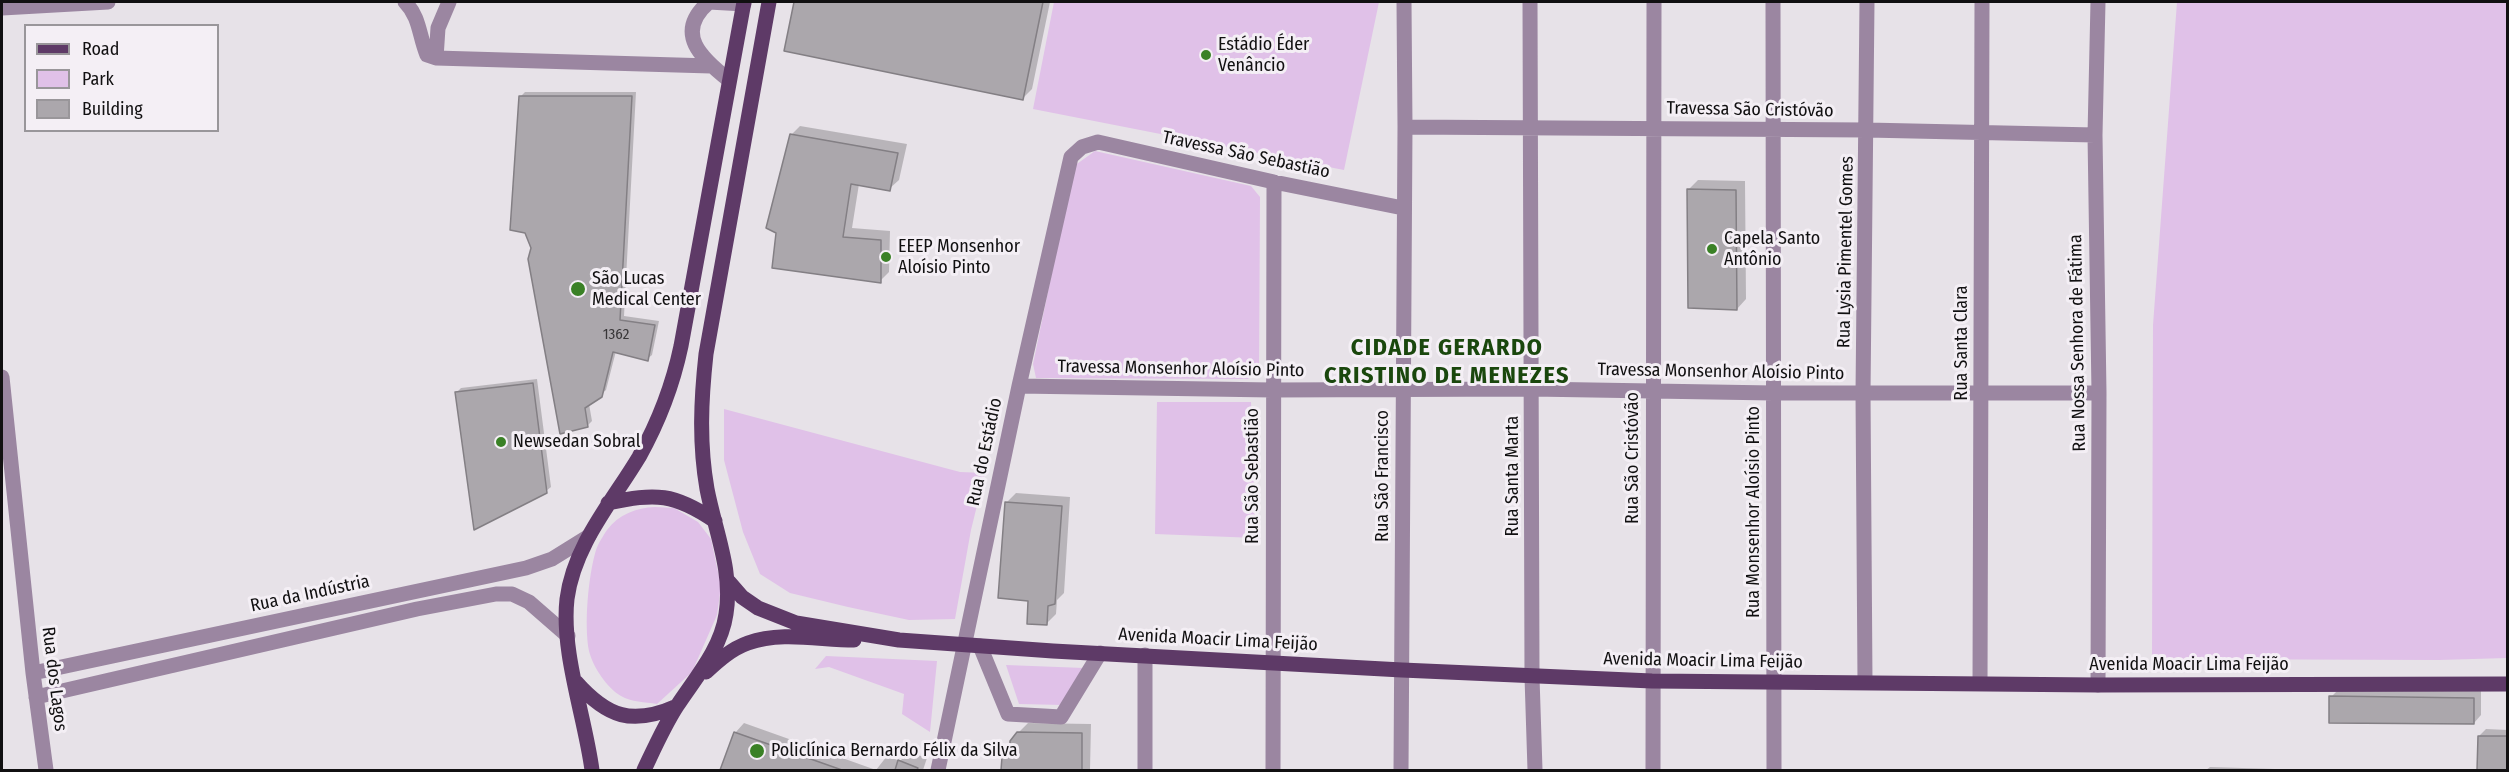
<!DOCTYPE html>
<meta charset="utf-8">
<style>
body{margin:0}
#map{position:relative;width:2509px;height:772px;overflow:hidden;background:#e7e2e8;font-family:"Fira Sans Condensed",sans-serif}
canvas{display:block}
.frame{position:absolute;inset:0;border:3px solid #111011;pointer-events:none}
.legend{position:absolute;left:24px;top:24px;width:195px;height:108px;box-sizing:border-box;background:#f4eff5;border:2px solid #99969a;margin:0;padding:8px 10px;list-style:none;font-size:18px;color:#111011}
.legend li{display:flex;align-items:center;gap:12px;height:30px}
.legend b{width:30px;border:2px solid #99969a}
</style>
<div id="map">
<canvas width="2509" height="772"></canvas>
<div class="frame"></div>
<ul class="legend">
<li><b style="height:8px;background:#5e3a67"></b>Road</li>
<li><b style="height:16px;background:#e0c1e8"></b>Park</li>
<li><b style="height:16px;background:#aba7ac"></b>Building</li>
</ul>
</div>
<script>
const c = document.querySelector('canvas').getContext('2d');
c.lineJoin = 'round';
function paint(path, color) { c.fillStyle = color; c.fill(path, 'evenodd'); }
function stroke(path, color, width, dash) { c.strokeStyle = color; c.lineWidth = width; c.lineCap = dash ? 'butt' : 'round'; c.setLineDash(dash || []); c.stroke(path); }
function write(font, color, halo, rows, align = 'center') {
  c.font = font + ' "Fira Sans Condensed",sans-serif'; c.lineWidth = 6; c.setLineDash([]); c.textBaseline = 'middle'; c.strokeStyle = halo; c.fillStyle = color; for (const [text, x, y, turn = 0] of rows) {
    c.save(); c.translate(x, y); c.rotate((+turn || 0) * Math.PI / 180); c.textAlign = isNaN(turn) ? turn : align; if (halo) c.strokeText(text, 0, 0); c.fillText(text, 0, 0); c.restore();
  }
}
paint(new Path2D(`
 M1054 2H1379L1344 170 1033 109Z
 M2177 2H2507V658L2439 660 2152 659 2153 325Z
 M1095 151 1251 186 1260 197 1259 373 1248 379 1036 378 1033 364 1074 166Z
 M1157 402H1251L1256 538 1155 534Z
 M724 409 960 472 985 473 971 530 955 619 909 620 848 607 790 593 760 574 743 532 724 460Z
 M655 507 674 508 698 522 711 539 721 586 717 615 692 672 657 704C645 702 631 702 621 696 607 688 593 667 589 651 584 625 588 577 596 550 598 544 603 536 607 530 619 514 636 508 655 507Z
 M826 656 937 661 930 732 902 714 904 694 829 667 815 669Z
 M1006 665 1084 668 1063 705 1019 704Z`), '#e0c1e8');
paint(new Path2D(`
 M796 2H1050L1032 89 1023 98 786 50Z
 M525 92H636L624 316 659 321 652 355 647 359 616 351 606 390 589 404 592 421 587 426 532 248 520 97Z
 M800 126 907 144 899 180 889 189 859 184 852 228 890 231 889 272 880 281 773 267 791 135Z
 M1698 180 1745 181 1746 299 1737 309 1689 189Z
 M537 379 551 487 546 491 456 393 461 388Z
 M1016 493 1070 497 1064 593 1057 600 1056 614 1046 624 1030 599 1007 502Z
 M2338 690 2481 691V715L2474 723 2331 697Z
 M744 723 876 770 887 756 900 761 909 752 927 758 923 770H722L735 733Z
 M1028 723 1091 724 1090 770H1003V758L1011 750 1018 733Z
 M2486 729 2508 730V770L2479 769V736Z
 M2210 767 2275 769V770H2206Z`), '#0003');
const building = new Path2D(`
 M794 2H1043L1023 100 784 51Z
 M519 96H632L620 320 655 325 648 361 613 352 602 397 585 408 588 427 560 434 528 259 531 248 525 233 510 230Z
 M790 134 898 153 890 191 851 184 843 237 881 240V283L772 268 776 233 766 228Z
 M1687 189 1736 190 1737 310 1688 308Z
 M533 383 547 493 474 530 455 392Z
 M1005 502 1062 506 1055 604 1048 606 1047 625 1027 624 1028 601 998 598Z
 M2329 696 2474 698V724L2329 723Z
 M734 732 842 770H720Z
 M1017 732 1082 733V770H1001L1002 757H1010V741Z
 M2478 736H2508V770H2477Z
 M898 760 918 768 917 770H895Z`);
paint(building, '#aba7ac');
stroke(building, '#837f84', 1.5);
stroke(new Path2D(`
 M405 2C420 17 419 36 427 55L436 58 711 66
 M1530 2 1532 677 1535 770
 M1773 2 1774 770
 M2098 2 2095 135 2099 393 2098 685
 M2 8 108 2
 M436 58 438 28 449 2
 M729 80C702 59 673 33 709 2L744 4
 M1405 127 1867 130 2095 135
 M2 377 33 673 46 770
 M1019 386 1272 390 1532 389 1773 393H2099
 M980 646 1008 714 1061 717 1100 653
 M33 673 526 568 552 559 589 536
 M1865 682 1863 393 1867 2
 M1980 683 1982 2
 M36 697 417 609 496 594H512L529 602 568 636
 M938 770 1019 386 1071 157 1082 147 1098 142 1274 182 1403 208
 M1145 770V655
 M1273 770 1274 182
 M1401 770 1405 127 1404 2
 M1653 770 1654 2`), '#9b86a1', 15);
stroke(new Path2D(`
 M608 503C656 493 674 493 715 521
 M729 582 742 597 758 608 796 623 899 640 1053 651 1402 670 1652 681 2098 685 2508 684
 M706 672C718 661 731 649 748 643 781 631 820 640 854 640
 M576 682C607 717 632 726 677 706
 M592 770C585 717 561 652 567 599 574 545 612 502 639 457 658 423 673 384 681 346L744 2
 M644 770C654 749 664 726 677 706 696 677 721 649 726 614 733 571 715 531 707 489 699 443 701 400 706 354L769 2`), '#5e3a67', 15);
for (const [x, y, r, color] of [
 [1206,55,6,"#3a8126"],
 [1712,249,6,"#3a8126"],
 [886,257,6,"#3a8126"],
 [578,289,8,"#3a8126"],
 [501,442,6,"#3a8126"],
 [757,751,8,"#3a8126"]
]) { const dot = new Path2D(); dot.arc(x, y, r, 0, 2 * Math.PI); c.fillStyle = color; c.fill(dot); stroke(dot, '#f4eff5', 2); }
write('15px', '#383638', null, [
 ["1362",616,335]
]);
write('18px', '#111011', '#f4eff5', [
 ["Estádio Éder",1218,45],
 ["Venâncio",1218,66],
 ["Capela Santo",1724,239],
 ["Antônio",1724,260],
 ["EEEP Monsenhor",898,247],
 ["Aloísio Pinto",898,268],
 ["São Lucas",592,279],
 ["Medical Center",592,300],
 ["Newsedan Sobral",513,442],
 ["Policlínica Bernardo Félix da Silva",771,751]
], 'left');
write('18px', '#111011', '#f4eff5', [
 ["Travessa São Cristóvão",1750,110,1],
 ["Travessa São Sebastião",1246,155,12],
 ["Rua Lysia Pimentel Gomes",1846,252,-89],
 ["Rua Santa Clara",1962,343,-90],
 ["Rua Nossa Senhora de Fátima",2078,343,-91],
 ["Travessa Monsenhor Aloísio Pinto",1181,369,1],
 ["Travessa Monsenhor Aloísio Pinto",1721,372,1],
 ["Rua do Estádio",985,452,-78],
 ["Rua São Cristóvão",1633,458,-90],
 ["Rua São Sebastião",1253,476,-90],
 ["Rua São Francisco",1383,476,-90],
 ["Rua Santa Marta",1513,476,-90],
 ["Rua Monsenhor Aloísio Pinto",1754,512,-90],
 ["Rua da Indústria",310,594,-12],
 ["Avenida Moacir Lima Feijão",1218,640,3],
 ["Avenida Moacir Lima Feijão",1703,661,1],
 ["Avenida Moacir Lima Feijão",2189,665],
 ["Rua dos Lagos",54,679,83]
]);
c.letterSpacing = '1.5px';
write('bold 24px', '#1a470d', '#f4eff5', [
 ["CIDADE GERARDO",1447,348],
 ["CRISTINO DE MENEZES",1447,376]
]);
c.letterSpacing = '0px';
</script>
